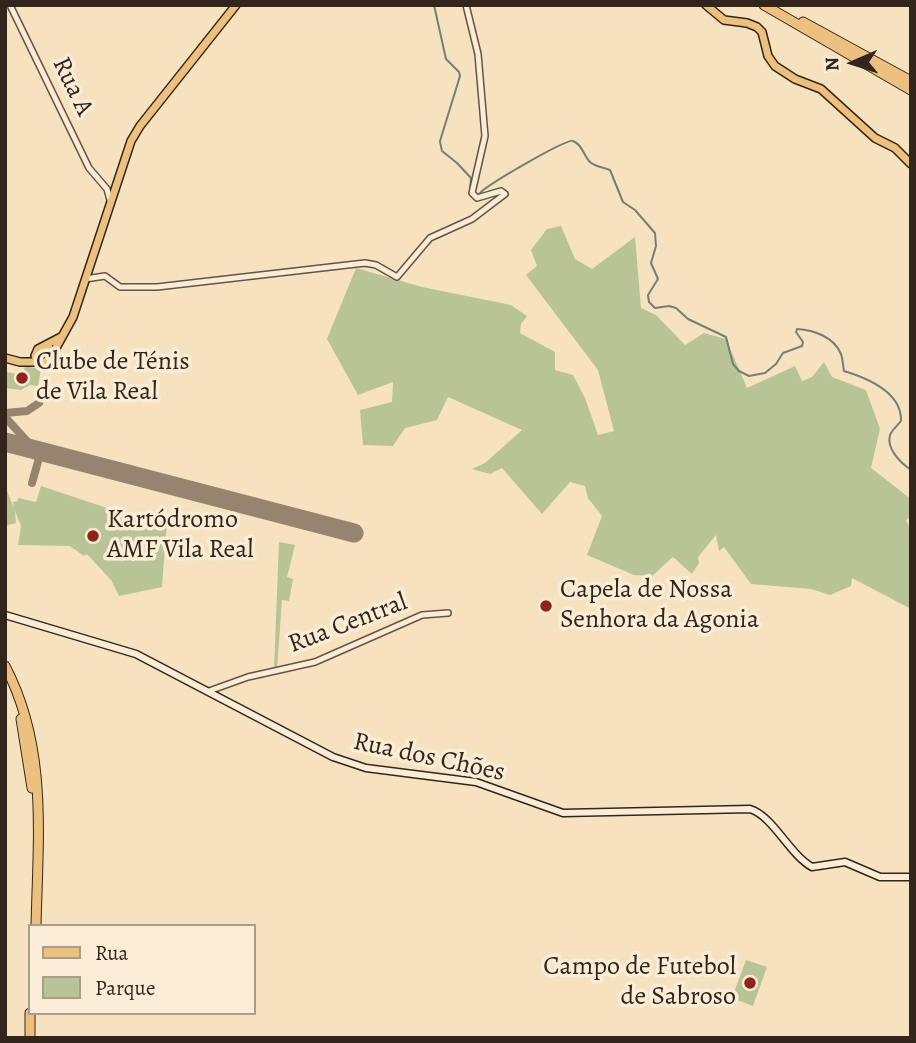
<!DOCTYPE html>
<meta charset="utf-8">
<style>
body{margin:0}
#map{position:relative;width:916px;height:1043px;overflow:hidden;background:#f7e2bf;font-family:Alegreya,serif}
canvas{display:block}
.frame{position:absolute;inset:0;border:7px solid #34251c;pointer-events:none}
.legend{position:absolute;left:28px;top:924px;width:228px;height:91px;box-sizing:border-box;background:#faecd5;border:2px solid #ab9c8b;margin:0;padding:9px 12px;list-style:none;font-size:21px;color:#34251c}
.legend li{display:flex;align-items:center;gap:14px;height:35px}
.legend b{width:35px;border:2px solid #ab9c8b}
.north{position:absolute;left:818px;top:28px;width:70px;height:70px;-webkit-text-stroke:5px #faecd5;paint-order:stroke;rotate:267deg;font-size:19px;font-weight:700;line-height:28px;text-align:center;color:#34251c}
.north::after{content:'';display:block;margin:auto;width:24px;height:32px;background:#34251c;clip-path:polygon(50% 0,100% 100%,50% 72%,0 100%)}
</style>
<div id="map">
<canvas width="916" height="1043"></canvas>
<div class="frame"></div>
<ul class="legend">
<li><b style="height:9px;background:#ecc180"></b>Rua</li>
<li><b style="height:19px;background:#b8c496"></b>Parque</li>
</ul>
<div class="north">N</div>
</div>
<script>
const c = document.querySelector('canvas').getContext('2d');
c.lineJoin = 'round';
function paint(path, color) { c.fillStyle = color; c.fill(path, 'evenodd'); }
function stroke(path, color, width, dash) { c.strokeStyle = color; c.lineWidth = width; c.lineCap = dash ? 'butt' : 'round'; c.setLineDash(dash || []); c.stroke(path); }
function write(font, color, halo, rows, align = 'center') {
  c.font = font + ' Alegreya,serif'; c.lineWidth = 7; c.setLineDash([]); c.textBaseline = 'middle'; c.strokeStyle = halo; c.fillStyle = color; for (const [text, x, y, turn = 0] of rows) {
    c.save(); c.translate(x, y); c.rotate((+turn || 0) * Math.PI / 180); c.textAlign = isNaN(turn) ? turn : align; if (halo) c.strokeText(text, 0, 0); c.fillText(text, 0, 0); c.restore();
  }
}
paint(new Path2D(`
 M561 226 575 259 592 269 635 237 641 308 656 315 685 345 704 333 726 339 747 388 795 366 802 381 812 377 824 362 832 377 866 390 880 429 871 468 911 499V517L906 520 911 530V609L852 578 851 586 830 595 811 589 751 584 724 547 719 551 716 535 698 557 699 563 692 574 673 557 652 576 634 575 587 555 602 516 588 498 585 486 570 482 542 514 502 468 490 474 472 469 485 463 522 430 448 397 437 420 405 428 393 446 363 445 360 410 392 402 393 382 358 395 327 339 356 268 422 287 511 305 527 316 521 324 520 333 555 352V370L573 375 585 398 598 435 614 431 598 370 526 275 537 266 531 250 547 229Z
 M25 366 41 369 38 386 30 385 21 390 5 388 6 372 23 375Z
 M5 486 14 508 13 502 18 501V498L36 502 41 486 113 510 167 522 162 587 119 596 111 580 87 554 84 556 70 546 18 545 21 526 15 511 16 523 5 526Z
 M279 542 295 545 287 577 293 579 289 601 282 600 277 669 274 670Z
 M746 960 767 967 753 1006 732 998Z`), '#b8c496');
stroke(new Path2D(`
 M434 5 446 59 459 72 460 76 440 141
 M440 142 442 151 457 163 471 178 470 193
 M479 194C485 186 567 138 573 141 582 144 584 156 590 162 595 167 604 167 610 170L623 202 635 210 655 233 656 246 651 263 658 279 648 295 649 302 655 308 669 306 676 308 688 319 726 337 733 364 739 371 749 376 765 373 776 364 783 353 802 346 803 342 796 332 797 329C814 330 834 337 841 354 843 360 843 366 844 371 867 378 902 392 901 421 898 425 892 430 890 435 886 449 901 463 911 470`), '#738078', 2);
stroke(new Path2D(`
 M5 413 27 411 39 403
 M5 417 34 449
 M32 483 41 451`), '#96846e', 8);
stroke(new Path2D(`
 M5 442 354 533`), '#96846e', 19);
const tertiary = new Path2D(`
 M10 5 89 168 107 189 110 200
 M85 279 105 276 120 287H157L365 263 376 265 397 277 430 238 472 219 505 194 501 191 477 198 472 193 485 136 478 54 466 5
 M209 691 248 677 315 662 422 615 448 613`);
const secondary = new Path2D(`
 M5 615 136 654 333 757 366 768 476 782 563 813 750 809C773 816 789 854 812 867L845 862 880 877H911`);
const primary = new Path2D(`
 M706 5 724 20 747 23 757 27 762 32 768 56 775 66 795 79 821 89 875 138 895 148 911 164
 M52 355 73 317 131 141 140 126 236 5
 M5 358 20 362H46L52 355 49 348 45 346
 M40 362 35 356 38 349 61 337`);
const motorway = new Path2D(`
 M764 5 911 90
 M803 22 911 81
 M5 666C48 747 38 837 36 926
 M21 719 32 788
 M30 1038V1013`);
stroke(tertiary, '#655445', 8);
stroke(secondary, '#34251c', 9);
stroke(primary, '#34251c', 10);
stroke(motorway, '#34251c', 11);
stroke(tertiary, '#faecd5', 5);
stroke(secondary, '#faecd5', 6);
stroke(primary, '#ecc180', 7);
stroke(motorway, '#ecc180', 9);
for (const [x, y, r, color] of [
 [22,378,7,"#8f2418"],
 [93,536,7,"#8f2418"],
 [546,606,7,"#8f2418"],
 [750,983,7,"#8f2418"]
]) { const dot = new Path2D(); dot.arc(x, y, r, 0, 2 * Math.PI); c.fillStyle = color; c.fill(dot); stroke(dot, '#faecd5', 2.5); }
write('26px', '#34251c', '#faecd5', [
 ["Rua A",72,87,64],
 ["Rua Central",348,624,-21],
 ["Rua dos Chões",429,758,12]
]);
write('26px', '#34251c', '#faecd5', [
 ["Clube de Ténis",36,363],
 ["de Vila Real",36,393],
 ["Kartódromo",107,521],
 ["AMF Vila Real",107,551],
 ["Capela de Nossa",560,591],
 ["Senhora da Agonia",560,621],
 ["Campo de Futebol",736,968,"right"],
 ["de Sabroso",736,998,"right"]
], 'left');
</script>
